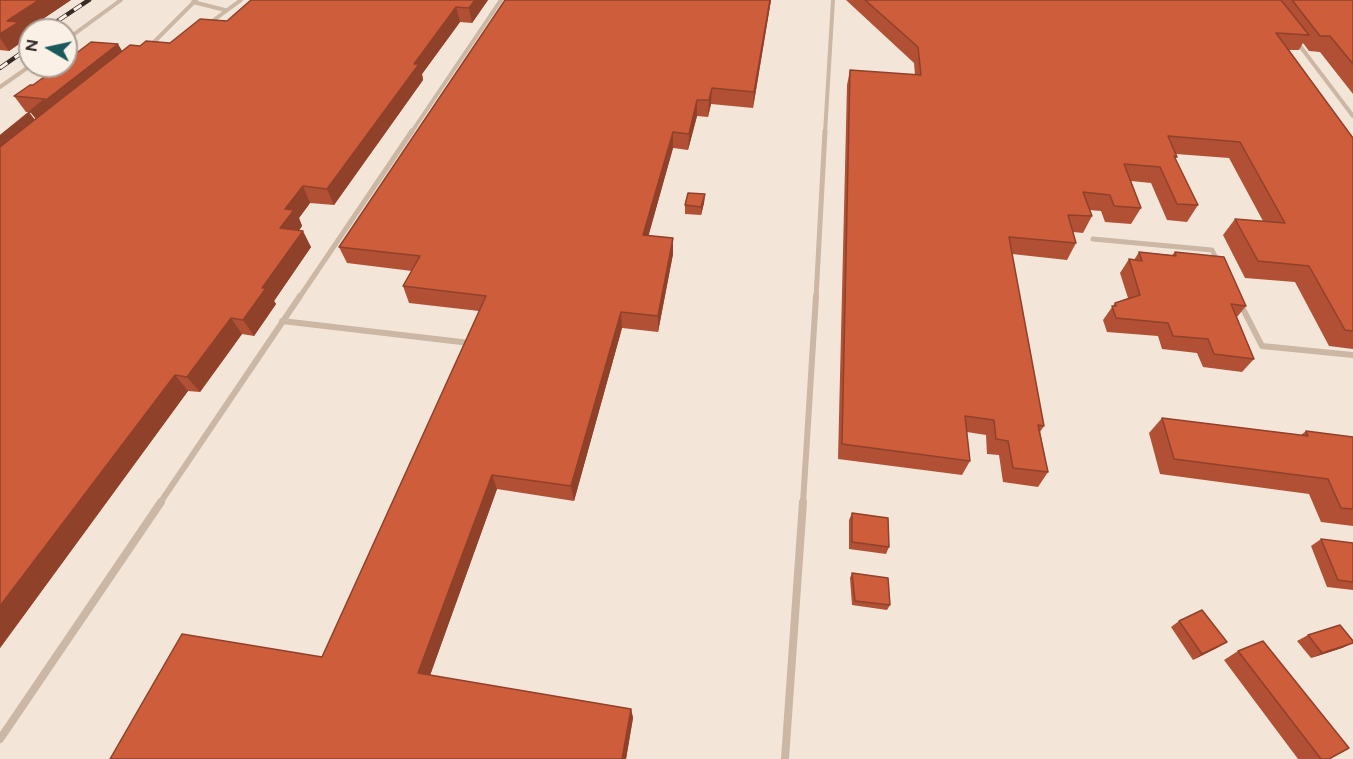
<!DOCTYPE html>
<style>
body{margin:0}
#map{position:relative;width:1353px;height:759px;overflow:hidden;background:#f3e6d9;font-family:Figtree,sans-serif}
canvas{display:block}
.north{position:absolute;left:18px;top:18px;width:60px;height:60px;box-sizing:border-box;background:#faf0e6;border:2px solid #aca199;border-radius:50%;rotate:279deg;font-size:16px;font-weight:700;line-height:24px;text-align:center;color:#372b26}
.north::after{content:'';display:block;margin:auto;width:21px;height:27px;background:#19585b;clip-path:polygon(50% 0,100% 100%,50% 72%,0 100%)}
</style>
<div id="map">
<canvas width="1353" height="759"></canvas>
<div class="north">N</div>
</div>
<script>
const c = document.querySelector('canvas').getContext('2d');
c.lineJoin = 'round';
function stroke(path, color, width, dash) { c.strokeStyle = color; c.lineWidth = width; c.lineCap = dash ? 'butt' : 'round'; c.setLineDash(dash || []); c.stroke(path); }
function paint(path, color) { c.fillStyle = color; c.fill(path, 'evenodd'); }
stroke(new Path2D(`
 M193 2 225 10
 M207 25 241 0
 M66 40 121 0
 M1297 42 1353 116
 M150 46 196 0
 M0 87 30 66
 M411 133 501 0
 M825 133 833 0`), '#ccb6a4', 4);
stroke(new Path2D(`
 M1093 239 1212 250 1218 262
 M299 298 412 131
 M816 298 825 131`), '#ccb6a4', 5);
stroke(new Path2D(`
 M1240 303 1262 346 1353 355
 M282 321 470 343
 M160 503 300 296
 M803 503 816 296`), '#ccb6a4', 6);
stroke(new Path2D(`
 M0 739 161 502
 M785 759 803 502`), '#ccb6a4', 8);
const rail = new Path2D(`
 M44 30 89 0
 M0 68 30 47`);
stroke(rail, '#372b26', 4.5);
stroke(rail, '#faf0e6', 3, [9]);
paint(new Path2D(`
 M0 0H71L25 31 29 37 9 51 0 50Z
 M488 0 472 23 460 22 422 74 423 80 334 205 310 203 299 218 302 226 299 230 311 247 274 301 276 304 254 336 242 334 200 392 188 391 0 648V135L28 112H26L14 96 33 85 122 51 140 46 170 43 227 21ZM29 113H31L36 119 35 120Z
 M771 0 753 108 711 104 708 117 697 116 688 150 673 148 648 236 673 238V254L658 332 622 328 574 501 497 489 430 675 631 709 633 718 626 759H110L322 657 479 311 409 303 403 286 412 271 347 263 339 247Z
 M846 0H1353V94L1320 52 1309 51 1303 43 1299 50H1289L1353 138V349L1329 346 1295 282 1245 278 1223 235 1235 219 1263 221 1229 158 1176 154 1177 157 1175 159 1198 205 1187 222 1167 220 1151 183 1131 181 1141 208 1131 224 1105 222 1101 211 1089 210 1092 216 1083 233 1073 232 1076 243 1067 260 1012 254 1044 426 1040 432 1048 472 1038 487 1003 482 999 455 987 454 986 435 967 432 970 461 962 475 838 459 847 85 850 70 915 75 914 63Z
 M705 194 704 203 701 215 685 214V205Z
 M1139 252 1172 255 1175 252 1246 306 1237 317 1254 359 1242 372 1203 367 1197 353 1162 349 1158 336 1107 332 1103 320 1115 303 1128 298 1120 273 1129 259 1134 260Z
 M1162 418 1301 435 1306 431 1353 437V526L1321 522 1309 494 1160 474 1149 433Z
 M852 513 889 547 886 554 849 549V520Z
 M1321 539 1353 543V590L1327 587 1311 546Z
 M852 573 890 605 887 610 852 605 850 578Z
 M1179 621 1227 642 1193 660 1171 627Z
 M1308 635 1353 643 1342 648 1311 658 1297 641Z
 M1238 651 1329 759H1298L1224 660Z`), '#b15034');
paint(new Path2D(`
 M39 0H71L25 31 29 37 9 51 0 38V34L7 21Z
 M475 0H488L472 23 469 8Z
 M770 0H771L753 108 754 92Z
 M456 7 460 22 422 74 423 80 334 205 327 189 414 64Z
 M118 44 127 59 42 127 30 111Z
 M712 88 711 104 708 117 709 100Z
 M697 100V116L688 150 689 134Z
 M29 112 41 128 0 162V135Z
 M673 132V148L644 252 643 235Z
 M303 186 310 203 299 218 302 226 289 245 280 228 285 209Z
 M705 194 704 203 701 215V207Z
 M303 231 311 247 274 301 276 304 254 336 243 320 262 288Z
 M673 238V254L658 332V316Z
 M621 312 622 328 574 501 571 486Z
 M231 318 242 334 200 392 187 377Z
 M175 375 188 391 0 648V606Z
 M492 475 497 489 427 684 418 673Z
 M1227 642 1217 648 1193 660 1202 654Z
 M1353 643 1342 648 1311 658 1322 653Z
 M631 709 633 718 626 759H622Z`), '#90412a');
const building = new Path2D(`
 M0 0H39L7 21 19 22 0 34Z
 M251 0H475L469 8 456 7 414 64H419L327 189 303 186 285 209 294 210 280 228 303 231 262 288H266L243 320 231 318 187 377 175 375 0 606V147L130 45 140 46 146 41 170 43 200 19 227 21Z
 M505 0H770L754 92 712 88 709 100H697L689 134 673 132 643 235 673 238 658 316 621 312 571 486 492 475 418 673 631 709 622 759H110L182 634 322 657 486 296 403 286 420 256 339 247Z
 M865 0H1281L1309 35 1276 33 1353 138V331L1345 330 1309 266 1258 261 1235 219 1285 223 1240 142 1168 136 1177 157 1174 156 1198 205 1177 204 1160 167 1124 164 1141 208 1114 206 1110 195 1083 192 1092 216 1068 215 1076 243 1009 237 1044 426 1038 425 1048 472 1013 468 1008 441 996 439 994 420 965 416 970 461 842 444 850 70 921 75 918 47Z
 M1292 0H1353V64L1330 36H1320Z
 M91 42 118 44 33 110 30 111 45 99 14 96 30 85H33L59 66H66V61Z
 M688 193 705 194 701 207 685 205Z
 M1139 252 1176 256 1175 252 1224 257 1246 306 1231 304 1254 359 1214 354 1208 339 1173 336 1168 323 1116 318 1112 306H1116L1115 303 1140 295 1129 259 1142 261Z
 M1162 418 1308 436 1306 431 1353 437V509L1341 508 1328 479 1174 459Z
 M852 513 888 518 889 547 852 542Z
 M1321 539 1353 543V582L1338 580Z
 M852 573 888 578 890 605 855 601Z
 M1202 610 1227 642 1202 654 1179 621Z
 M1340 625 1353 641V643L1322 653 1308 635Z
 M1263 641 1349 748 1329 759H1321L1238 651Z`);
paint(building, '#ce5d3c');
stroke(building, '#90412a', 1.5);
</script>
